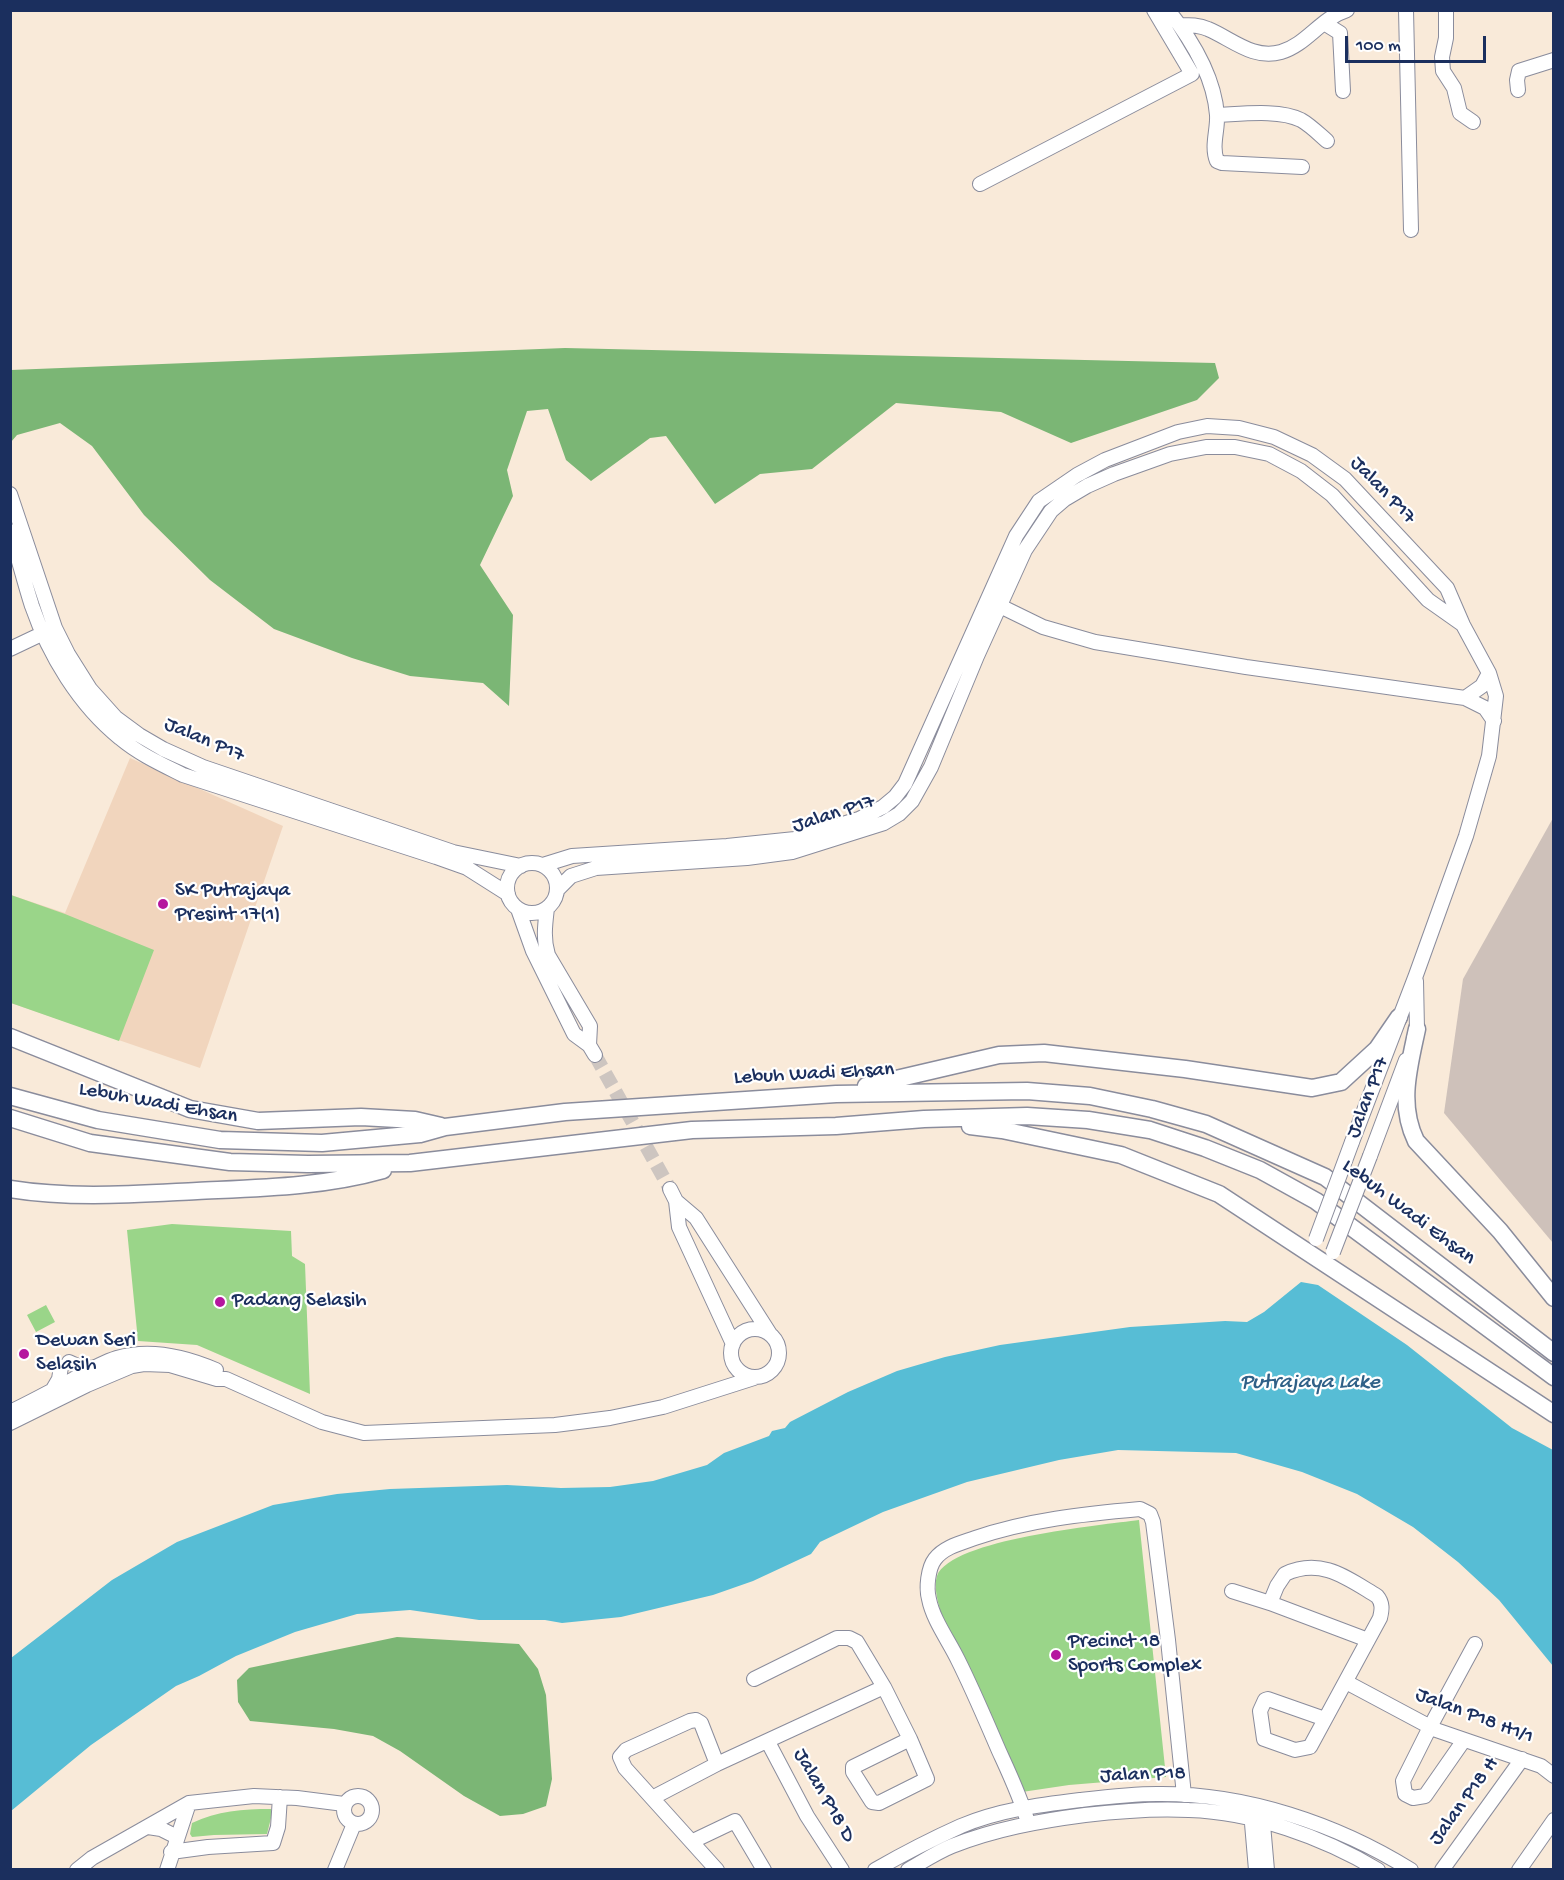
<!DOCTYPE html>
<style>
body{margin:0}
#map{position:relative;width:1564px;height:1880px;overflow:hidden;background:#f9ead9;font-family:"Gochi Hand",sans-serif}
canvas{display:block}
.frame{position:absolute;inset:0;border:12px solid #1b2f5e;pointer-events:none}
.scale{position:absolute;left:1345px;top:36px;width:141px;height:27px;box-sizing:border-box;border:3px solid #1b2f5e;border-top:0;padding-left:8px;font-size:18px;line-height:21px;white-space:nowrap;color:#1b2f5e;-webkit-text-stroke:4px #fff;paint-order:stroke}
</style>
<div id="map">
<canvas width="1564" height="1880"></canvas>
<div class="frame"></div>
<div class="scale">100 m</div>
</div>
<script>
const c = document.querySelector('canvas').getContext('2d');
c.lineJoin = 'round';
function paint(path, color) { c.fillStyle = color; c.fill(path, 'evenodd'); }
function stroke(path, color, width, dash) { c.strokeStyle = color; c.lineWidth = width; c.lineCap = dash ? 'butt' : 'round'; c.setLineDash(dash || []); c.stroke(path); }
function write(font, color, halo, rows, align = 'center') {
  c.font = font + ' "Gochi Hand",sans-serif'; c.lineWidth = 4.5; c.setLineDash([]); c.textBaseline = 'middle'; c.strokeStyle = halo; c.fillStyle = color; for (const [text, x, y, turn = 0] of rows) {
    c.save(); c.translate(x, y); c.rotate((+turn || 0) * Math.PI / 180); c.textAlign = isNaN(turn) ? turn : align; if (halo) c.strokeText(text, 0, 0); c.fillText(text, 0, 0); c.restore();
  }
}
paint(new Path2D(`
 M130 758 283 826 200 1068 11 1003V895L65 913Z`), '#f1d5bd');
paint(new Path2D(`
 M1553 818V1243L1444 1113 1463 979Z`), '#cec1ba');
paint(new Path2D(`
 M11 895 65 914 154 950 119 1041 11 1003Z
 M172 1224 291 1231 292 1256 305 1264 310 1394 197 1345 138 1341 127 1230Z
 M46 1305 55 1322 36 1332 27 1315Z
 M1139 1520 1166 1777 1069 1785 1022 1792 942 1617C939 1605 933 1588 937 1576 951 1539 1102 1525 1139 1520Z
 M271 1809 272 1814 267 1834 214 1835 192 1837 190 1834 192 1823C217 1811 243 1809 271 1809Z`), '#9ad589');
paint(new Path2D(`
 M565 348 1215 363 1219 378 1197 400 1071 443 1001 412 896 403 812 469 760 474 715 504 666 436 650 438 591 481 566 460 548 409 527 411 507 470 513 496 480 565 513 615 509 706 483 683 410 676 352 658 274 629 210 580 144 515 92 446 60 423 17 435 11 442V370Z
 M397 1637 519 1644 538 1669 546 1695 552 1779 546 1806 523 1814 500 1816 464 1796 400 1751 373 1736 334 1729 250 1721 238 1702 237 1680 249 1668Z`), '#7bb675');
paint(new Path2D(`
 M1301 1282 1318 1285 1407 1345 1512 1428 1553 1450V1666L1499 1600 1458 1562 1413 1527 1357 1494 1302 1472 1236 1453 1118 1450 1059 1460 967 1482 883 1512 820 1542 811 1554 753 1581 713 1595 621 1617 562 1623 545 1620H479L410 1610 357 1614 295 1632 236 1656 199 1676 176 1686 91 1745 11 1811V1658L112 1580 177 1542 273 1505 337 1494 390 1489 507 1485 561 1488 610 1487 653 1481 707 1465 724 1453 769 1436 772 1431 785 1428 790 1422 848 1392 897 1371 945 1357 1000 1345 1130 1327 1225 1321 1247 1322 1264 1312Z`), '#57bdd5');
stroke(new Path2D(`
 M595 1055 670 1189`), '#cdc5c0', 14, [14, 7]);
const minor = new Path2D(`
 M1168 10C1192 40 1214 76 1217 115 1218 130 1211 146 1217 161L1222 163 1302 167
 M1406 10 1411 230
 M1446 10V38L1442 57 1443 71 1454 88 1460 113 1473 122
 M1324 23 1340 33 1343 91
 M1180 25C1190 25 1199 25 1208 29 1232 39 1253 60 1281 52 1306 45 1321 18 1347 10
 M1518 90 1517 80 1519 71 1554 60
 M1217 115C1241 114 1280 109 1301 120 1310 125 1319 134 1327 141
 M980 184 1192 74 1154 10
 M10 494 55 628 68 654 90 689 116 718 139 735 163 749 203 767 453 852 521 866
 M10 531C18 556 24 581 32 606 49 655 79 705 120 738 139 754 161 764 183 775L436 857 467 868 508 894
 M1000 606 1043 627 1095 642 1246 667 1465 698 1485 708 1494 721
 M10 649 50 630
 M1465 698 1482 686 1489 673
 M507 888a25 25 0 1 1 50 0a25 25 0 1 1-50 0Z
 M543 865 572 856 727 846 795 839 859 819 883 807 895 797 905 784 1016 536 1039 501 1077 475 1105 460 1178 432 1207 426 1239 428 1274 437 1312 455 1345 479 1447 588 1463 625 1489 673 1496 696 1489 756 1466 836 1416 975 1352 1142
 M557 890 571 876 596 868 747 858 792 852 884 823 899 814 912 801 931 767 977 656 1025 550 1051 511 1065 499 1087 486 1114 474 1170 454 1206 447H1235L1269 454 1301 471 1332 495 1428 600 1462 624
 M547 908C545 925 543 939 548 955L590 1026 589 1045
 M518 909 533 951 574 1034 589 1045 595 1055
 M1414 1039 1417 1029 1416 981
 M1370 1156 1406 1060
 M670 1189 676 1201 696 1218 770 1334
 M676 1201 679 1227 733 1344
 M731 1353a24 24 0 1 1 48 0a24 24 0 1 1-48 0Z
 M69 1362 80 1367 94 1368
 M52 1391 59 1379 61 1367
 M10 1412C31 1402 51 1391 72 1380 86 1372 101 1363 117 1358 150 1348 186 1357 216 1370
 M10 1423 87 1385 132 1366 144 1364 170 1365 217 1379H226L322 1422 364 1433 555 1425 610 1418 663 1407 754 1378
 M1232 1591 1270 1603 1368 1640
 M1270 1603 1277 1586 1285 1574C1321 1557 1347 1578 1377 1596 1383 1603 1382 1610 1380 1618L1310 1747 1295 1750 1264 1739 1260 1711 1265 1700 1268 1699 1325 1719
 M754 1679 837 1638H849L857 1642 884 1687 910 1739 927 1779 879 1803 872 1802 853 1772V1767L910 1739
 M1346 1682 1436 1730 1541 1766 1554 1776
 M1464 1740 1425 1796 1413 1798 1405 1794 1403 1781 1430 1727 1475 1644
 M768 1742 807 1816 842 1870
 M717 1764 701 1723 696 1720 690 1721 626 1750 620 1757 625 1768 717 1870
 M344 1810a14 14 0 1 1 28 0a14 14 0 1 1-28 0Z
 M652 1798 717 1764 884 1687
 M1251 1812 1256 1870
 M1262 1813 1267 1870
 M1028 1823C1021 1798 1010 1775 999 1751 986 1721 973 1690 958 1660 949 1641 933 1620 929 1599 926 1588 928 1568 935 1559 944 1547 961 1543 975 1538 1028 1520 1083 1514 1140 1509L1150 1514 1153 1522 1168 1640 1184 1795
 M148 1827 161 1829 177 1837
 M693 1841 735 1821 764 1870
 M171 1852 208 1847 273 1843 278 1827 280 1797
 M77 1870 92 1858 189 1803 254 1796 297 1798 344 1804
 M167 1870 189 1803
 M335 1870 354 1824
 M875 1870C903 1854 932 1839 961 1826 999 1810 1039 1805 1080 1800 1106 1797 1131 1794 1157 1794 1245 1793 1337 1824 1411 1870
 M908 1870C922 1862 937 1852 952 1846 995 1829 1039 1821 1085 1815 1119 1811 1154 1808 1189 1810 1253 1812 1323 1837 1378 1870
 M1442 1870 1522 1759
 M1519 1870 1554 1820`);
const major = new Path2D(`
 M1417 1029C1409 1067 1398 1104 1416 1141L1500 1231 1554 1298
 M10 1037 190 1109 258 1121 361 1117 415 1120 441 1126
 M866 1086 999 1055 1044 1053 1185 1069 1312 1088 1341 1082 1377 1049 1399 1017
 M10 1096 98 1120 220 1140 322 1143 420 1134 445 1127 565 1112 836 1094 1027 1091 1090 1096 1152 1109 1206 1124 1325 1177 1554 1353
 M10 1118 90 1143 230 1162 308 1164 410 1163 692 1130 836 1126 924 1119 1027 1116 1088 1120 1150 1130 1205 1148 1260 1170 1316 1201 1554 1377
 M970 1126 1002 1130 1121 1155 1219 1194 1554 1414
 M10 1189C72 1199 136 1194 197 1191 260 1188 323 1187 383 1170`);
stroke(minor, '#8a8c9c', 16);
stroke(major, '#8a8c9c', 19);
stroke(minor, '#fff', 14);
stroke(major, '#fff', 16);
const minorBridge = new Path2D(`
 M1316 1239 1352 1142
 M1333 1252 1370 1156`);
stroke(minorBridge, '#8a8c9c', 16, []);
stroke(minorBridge, '#fff', 14);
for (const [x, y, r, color] of [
 [163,904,6,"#b5179e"],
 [220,1302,6,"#b5179e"],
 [24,1354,6,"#b5179e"],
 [1056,1655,6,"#b5179e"]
]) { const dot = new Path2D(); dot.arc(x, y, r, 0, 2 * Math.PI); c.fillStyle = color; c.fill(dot); stroke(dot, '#fff', 2); }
write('21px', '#1b2f5e', '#fff', [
 ["Jalan P17",1382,491,46],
 ["Jalan P17",204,741,23],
 ["Jalan P17",834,815,-18],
 ["Lebuh Wadi Ehsan",814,1075,-3],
 ["Jalan P17",1369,1098,-69],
 ["Lebuh Wadi Ehsan",158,1104,10],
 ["Lebuh Wadi Ehsan",1408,1213,37],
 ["Jalan P18 H1/1",1474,1717,21],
 ["Jalan P18",1143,1776,-2],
 ["Jalan P18 D",823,1796,60],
 ["Jalan P18 H",1465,1802,-54]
]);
write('21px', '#1b2f5e', '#fff', [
 ["SK Putrajaya",175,892],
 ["Presint 17(1)",175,916],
 ["Padang Selasih",232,1302],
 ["Dewan Seri",36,1342],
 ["Selasih",36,1366],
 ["Precinct 18",1068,1643],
 ["Sports Complex",1068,1667]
], 'left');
write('italic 22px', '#306188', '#fff', [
 ["Putrajaya Lake",1310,1384]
]);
</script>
